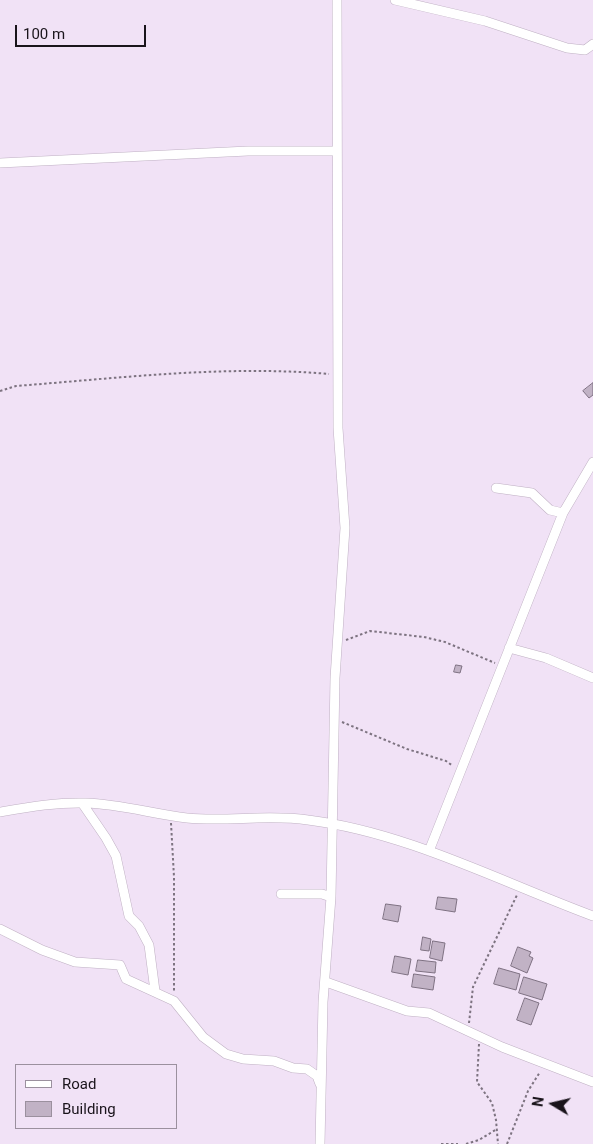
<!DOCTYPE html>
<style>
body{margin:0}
#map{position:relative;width:593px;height:1144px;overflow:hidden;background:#f1e2f6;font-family:Roboto,sans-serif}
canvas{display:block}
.legend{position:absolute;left:15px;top:1064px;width:162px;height:65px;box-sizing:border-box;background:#f1e2f6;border:1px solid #9b909e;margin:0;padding:6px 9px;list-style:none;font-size:15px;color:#1a141b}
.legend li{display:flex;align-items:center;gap:10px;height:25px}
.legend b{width:25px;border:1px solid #9b909e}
.north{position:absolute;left:528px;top:1079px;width:50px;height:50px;-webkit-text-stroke:4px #f1e2f6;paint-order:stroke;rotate:279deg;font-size:14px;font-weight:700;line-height:20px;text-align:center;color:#1a141b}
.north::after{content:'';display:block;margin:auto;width:18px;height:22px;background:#1a141b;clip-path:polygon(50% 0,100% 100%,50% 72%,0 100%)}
.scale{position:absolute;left:15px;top:25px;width:131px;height:22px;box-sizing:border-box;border:2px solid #1a141b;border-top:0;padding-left:6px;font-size:15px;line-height:18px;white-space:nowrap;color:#1a141b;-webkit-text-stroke:4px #f1e2f6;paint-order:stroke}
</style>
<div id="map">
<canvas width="593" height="1144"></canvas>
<ul class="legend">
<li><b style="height:6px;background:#fff"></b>Road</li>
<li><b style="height:14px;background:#c1b2c5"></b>Building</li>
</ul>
<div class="north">N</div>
<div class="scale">100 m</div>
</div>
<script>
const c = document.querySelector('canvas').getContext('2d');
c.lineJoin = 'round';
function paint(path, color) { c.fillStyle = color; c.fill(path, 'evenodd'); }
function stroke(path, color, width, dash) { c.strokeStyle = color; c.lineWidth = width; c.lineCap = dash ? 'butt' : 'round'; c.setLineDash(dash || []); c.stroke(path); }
const building = new Path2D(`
 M593 383V395L589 398 583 391Z
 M456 665 462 666 460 673 454 672Z
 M438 897 457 899 455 912 436 909Z
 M386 904 401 906 398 922 383 919Z
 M423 937 431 939 429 951 421 950Z
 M433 941 445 943 442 961 430 958Z
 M518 947 531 952 529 956 533 958 527 973 511 966Z
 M395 956 411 959 408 975 392 972Z
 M418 960 436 962 435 973 416 971Z
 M499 968 520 974 516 990 494 984Z
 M414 974 435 977 433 990 412 987Z
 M524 977 547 984 542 1000 519 993Z
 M525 998 539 1003 531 1025 517 1020Z`);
paint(building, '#c1b2c5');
stroke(building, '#7e7182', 1);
const minor = new Path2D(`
 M395 0 485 21 567 48 585 50 593 44
 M0 163 248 151H337
 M496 488 532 493 550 510 563 513
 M509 648 546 658 593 678
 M82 803 106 838 116 856 129 916 139 926 149 945 155 991
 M0 812C29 807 57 802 86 803 120 804 153 814 187 818 227 822 268 814 308 820 406 832 501 882 593 916
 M429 851 563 513 593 462
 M281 894H322L331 897
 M0 929 42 950 75 962 120 965 126 979 174 1001 203 1037 226 1054 243 1059 274 1061 293 1068 307 1069 317 1076 320 1084
 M326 982 407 1011 429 1013 502 1047 593 1082
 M320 1144 323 1002 331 897 335 678 345 528 338 428 337 0`);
stroke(minor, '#bfb0c3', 10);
stroke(new Path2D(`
 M0 391 16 386C120 378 225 365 329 374
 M346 640 370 631 424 637 445 642 495 663
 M342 722 407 749 446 761 453 766
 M171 823 174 877V991
 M469 1023 473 987 517 895
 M479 1044 477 1082 492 1103 496 1120 498 1144
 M441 1144H458
 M466 1144 479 1140 497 1129
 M507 1144 528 1091 540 1072`), '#7d7380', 2, [2.5, 2.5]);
stroke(minor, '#fff', 9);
</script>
